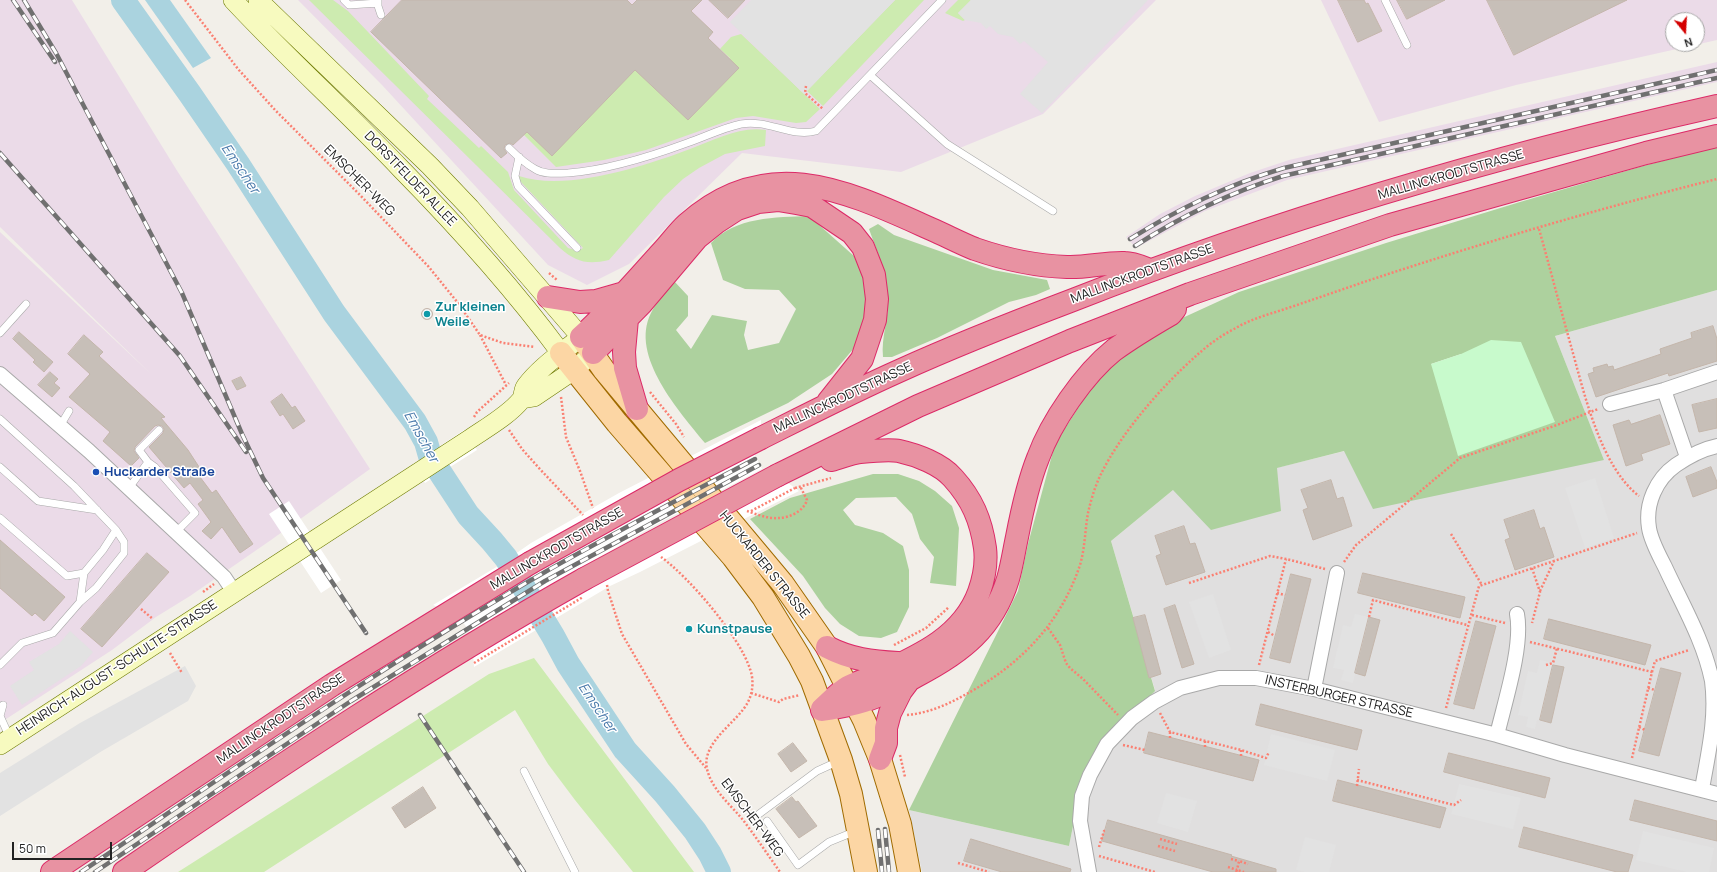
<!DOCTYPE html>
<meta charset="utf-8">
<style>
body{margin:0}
#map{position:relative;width:1717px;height:872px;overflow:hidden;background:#f2efe9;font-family:Manrope,sans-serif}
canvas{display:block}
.north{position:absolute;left:1665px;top:12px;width:40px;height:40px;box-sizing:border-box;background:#fff;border:1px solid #a7a7a7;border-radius:50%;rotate:162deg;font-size:11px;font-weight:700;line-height:16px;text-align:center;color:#222}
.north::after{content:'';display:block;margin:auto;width:14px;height:18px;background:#d40000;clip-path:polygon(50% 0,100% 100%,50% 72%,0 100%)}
.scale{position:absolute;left:12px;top:842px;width:100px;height:18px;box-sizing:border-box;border:2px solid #222;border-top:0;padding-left:5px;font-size:12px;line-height:14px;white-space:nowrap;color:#222;-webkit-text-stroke:3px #fff;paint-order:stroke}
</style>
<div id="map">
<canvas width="1717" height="872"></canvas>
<div class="north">N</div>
<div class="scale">50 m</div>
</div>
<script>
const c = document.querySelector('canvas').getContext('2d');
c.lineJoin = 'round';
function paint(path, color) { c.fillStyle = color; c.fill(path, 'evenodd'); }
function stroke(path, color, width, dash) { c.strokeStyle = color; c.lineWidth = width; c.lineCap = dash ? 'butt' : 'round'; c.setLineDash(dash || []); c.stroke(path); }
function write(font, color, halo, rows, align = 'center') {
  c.font = font + ' Manrope,sans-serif'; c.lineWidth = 3; c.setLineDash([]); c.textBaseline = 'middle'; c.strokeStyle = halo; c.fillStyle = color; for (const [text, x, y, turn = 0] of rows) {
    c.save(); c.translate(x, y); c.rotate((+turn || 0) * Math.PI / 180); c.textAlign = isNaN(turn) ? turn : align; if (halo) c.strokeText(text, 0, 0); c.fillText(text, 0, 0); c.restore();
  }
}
paint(new Path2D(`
 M1717 290V872H922L909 810 1069 846 1080 791 1107 741 1155 690 1111 541 1173 490 1276 468 1345 451 1604 460 1555 336Z`), '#e0dfdf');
paint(new Path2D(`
 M0 0H72L176 169 370 469 271 540 190 596 156 617 112 650 0 723V232L151 374 0 227Z
 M298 0H1156L1043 114 901 172 742 153 629 264 587 285 548 265 382 85Z
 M1321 0H1717V40L1516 85 1379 122ZM1673 20H1697V44H1673Z
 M1717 62V82L1287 180 1205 211 1136 248 1126 237 1160 214 1195 196 1250 173 1289 160Z`), '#ebdbe8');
paint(new Path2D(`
 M309 0H333L348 11 429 96 427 99 479 148 481 146 508 172 514 190 568 248 578 251 583 248 520 181 519 176C566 192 645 166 690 149 715 140 739 126 766 130L765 146 725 154 699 168 683 179 664 197 609 260C587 265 576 262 560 248Z
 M895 0H924L823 106 807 91Z
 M958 0H971L958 13 965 20 963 21 945 13Z
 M741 34 820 109 806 122 796 123 753 116 736 118 646 150 604 160 556 167 524 135 527 132 552 155 662 42 644 78 688 120 730 77 721 67 730 58 720 49 731 37Z
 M534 658 694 872H633L575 800 548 764 515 710 264 872H178L489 674Z`), '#cdebb0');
paint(new Path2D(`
 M1717 147V290L1555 336 1604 460 1373 509 1344 451 1277 468 1281 511 1211 530 1173 490 1111 541 1155 691 1107 741 1080 791 1069 846 909 810 1018 591 1028 544 1055 444 1106 364 1178 320 1239 292 1386 243 1520 202 1643 166ZM1461 354 1555 422 1431 364Z
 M809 216 854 256 863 271 868 286 866 329 860 341 832 374 788 403 705 443C680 412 629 356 651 313 656 302 667 291 674 281L688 296V316L676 330 691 349 712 315 747 321 744 335 748 350 779 343 796 309 779 290 745 289 723 280 711 243C735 217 776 217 809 216Z
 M878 224 894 235 993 270 1047 280 1050 289 1036 295 1009 302 937 338 892 357H883C881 337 889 318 888 298 887 273 877 252 869 229Z
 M873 474H898L919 481 935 491 952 506 959 528 956 586 930 583 934 557 920 539 912 514 896 497 856 498 843 510 855 525 883 533 903 546 909 570V607L897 632 881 638 859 636 840 624 825 608 803 576 750 519 790 498Z`), '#add19e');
paint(new Path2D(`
 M1491 340 1521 342 1555 422 1458 456 1431 364 1461 354Z`), '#c8facc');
paint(new Path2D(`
 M751 0H895L804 94 730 22Z
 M971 0H1148L1042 113 1020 94 1048 62 1024 41 1020 44 1013 37 998 34 990 26 986 29 981 23 965 20 958 13Z
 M1595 478 1614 538 1585 548 1565 488Z
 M1213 594 1231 650 1209 658 1189 602Z
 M1355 614 1369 617 1353 683 1341 680 1344 670 1333 668 1343 625 1351 627Z
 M70 631 93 652 81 666 22 705 10 686 34 670 29 662 59 644Z
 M1540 660 1554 663 1540 720H1537L1535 729 1526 727 1528 717 1518 715 1528 671 1537 673Z
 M185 666 196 686 188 701 102 751 0 816V773L80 723Z
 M1271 734 1335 750 1327 781 1264 765Z
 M1459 784 1521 798 1513 829 1451 814Z
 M1166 793 1197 801 1188 832 1157 823Z
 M1643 831 1714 848 1709 872H1687L1636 860Z
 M1305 837 1336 845 1329 872H1305L1296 870Z`), '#e2e2e2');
paint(new Path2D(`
 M145 0H170L211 58 193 68Z`), '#aad3df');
paint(new Path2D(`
 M761 420V449L754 453 762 469 659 523 538 592 470 633 460 617 540 570 459 616 433 605 498 566 531 543 619 493Z
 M464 430 477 450 425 483 413 464Z
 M769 469 799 491 640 572 610 586 474 667 472 635Z
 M289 501 341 580 321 593 269 514Z`), '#fff');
stroke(new Path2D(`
 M123 0 190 94 238 164 334 313 415 422 426 442 430 456 436 466 468 515 492 541 506 558 553 636 568 664 625 750 665 794 695 831 710 854 719 872`), '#aad3df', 24);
const building = new Path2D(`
 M402 0H627L632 5 637 0H702L691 11 713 32 708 38 739 68 688 120 635 70 552 156 527 132 513 145 510 143 505 145 504 149 507 153 501 158 371 32Z
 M709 0H745L728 18Z
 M1338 0H1364L1366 4 1368 3 1382 31 1358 42Z
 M1397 0H1445L1407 19Z
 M1487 0H1627L1514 55Z
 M421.5 314a5.5 5.5 0 1 1 11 0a5.5 5.5 0 1 1-11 0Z
 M1713 326 1717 339V361L1669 376 1668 373 1596 397 1588 374 1594 372 1593 368 1607 364 1608 367 1613 366 1614 370 1661 354 1660 349 1692 338 1691 333Z
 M19 332 53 362 44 372 33 362 35 360 13 339Z
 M84 335 103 352 99 356 165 417 161 418 188 450 201 470 197 473 212 493 216 490 253 544 240 553 222 527 211 539 202 531 211 522 198 504 203 500 190 483 184 488 149 447 163 433 164 429 162 426 158 425 155 426 135 447 134 451 139 458 131 466 103 441 110 432 69 397 90 374 68 354Z
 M50 372 58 379 54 383 60 388 52 397 38 385Z
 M241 377 246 386 237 390 232 381Z
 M282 394 292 408 295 406 305 421 293 429 283 414 280 416 271 402Z
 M1717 399V428L1699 432 1692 405Z
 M1660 415 1670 444 1641 454 1643 460 1626 466 1613 425 1629 420 1631 424Z
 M1711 467 1717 482V488L1693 497 1686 477Z
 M1331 480 1337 499 1343 497 1352 526 1313 540 1303 510 1308 508 1301 490Z
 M1534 510 1540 529 1544 527 1554 557 1515 570 1505 540 1510 538 1504 520Z
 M1184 526 1190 544 1195 543 1205 572 1166 585 1156 556 1161 554 1155 536Z
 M0 540 65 597 44 621 35 613 32 616 0 588Z
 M147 553 169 572 102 647 81 629Z
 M1363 573 1465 597 1460 618 1358 593Z
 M1291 574 1311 579 1290 663 1270 658Z
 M1175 605 1194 664 1182 668 1164 609Z
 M1145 615 1161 674 1149 678 1133 618Z
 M1369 617 1380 620 1365 676 1355 673Z
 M1549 619 1651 645 1645 665 1544 639Z
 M1476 621 1496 626 1474 709 1454 704Z
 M1553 665 1564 667 1551 723 1540 720Z
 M1661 668 1681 673 1659 756 1639 751Z
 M1261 704 1362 730 1357 750 1256 725Z
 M1149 732 1259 760 1253 781 1144 753Z
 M793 743 807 761 791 772 778 754Z
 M1449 753 1550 778 1545 798 1444 772Z
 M1338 780 1446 808 1440 828 1333 801Z
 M423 787 436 808 405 828 392 808Z
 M792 797 796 802 798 801 817 826 799 838 776 809Z
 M1635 800 1717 821V841L1630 820Z
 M1108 820 1232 855 1231 856 1276 869V872H1213L1102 841Z
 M1524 827 1633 855 1628 872H1617L1519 847Z
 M971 839 1071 869 1070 872H1002L964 861Z`);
paint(building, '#c7bfb8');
stroke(building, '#c4b6ab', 1);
const lane = new Path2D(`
 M344 0 349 5 378 3
 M378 0V6L381 15
 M1385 0 1407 45
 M870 75 947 144 1053 211
 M509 148C517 156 526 164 535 169 545 175 557 173 568 173 608 170 649 157 687 143 705 137 722 128 741 124 768 119 791 138 816 131L942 0
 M519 157 515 176 518 186 577 248
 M0 333 26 304
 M0 419 74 486 116 530 124 542V553L96 588 80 602
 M60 426 69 411
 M148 462 155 467 195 513 176 532
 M0 467 38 501 97 510
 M129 488 148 462 139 450 159 430
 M0 518 67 576 84 573 103 550 116 530
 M0 665 22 643 53 633 80 602 84 573
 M3 705 0 716 10 738
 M524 771 575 872
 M759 814 817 771 839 761
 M767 821 798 865 829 842 856 831`);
const street = new Path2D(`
 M0 374 89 451 224 577 234 592
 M1664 390 1687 457
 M1610 404 1664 390 1717 372
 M1314 689 1337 573
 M1497 735C1505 701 1523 646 1517 614
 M1702 789C1708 754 1717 718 1712 681 1704 641 1682 604 1665 567 1659 555 1651 541 1649 528 1645 504 1656 479 1676 465 1689 456 1702 449 1717 446
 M1089 872 1080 821 1082 796 1090 775 1107 744 1132 718 1154 702 1180 688 1219 678H1256L1314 689 1497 735 1565 755 1717 794`);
const secondary = new Path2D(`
 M233 0C287 58 346 111 401 169 458 227 513 288 561 353
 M522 399 534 397 574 370 593 353
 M0 745 470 439C486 428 509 415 521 400 524 396 523 389 526 386 540 367 563 352 581 337L470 208 430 166 258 0`);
const primary = new Path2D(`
 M581 337 604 370 783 584 827 647 864 720 880 759 900 824 909 872
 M561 353 617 423 733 557 763 597 799 656 812 681 841 760 851 794 866 872`);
const highway = new Path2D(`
 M548 297 580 302 596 301 624 293
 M627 319 624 352 625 368 637 409
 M581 337C609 312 634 283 659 255 669 245 677 233 687 224 768 152 846 191 931 229 945 235 960 243 975 249 1004 259 1036 266 1067 267 1086 268 1106 262 1125 263 1133 263 1142 267 1150 270
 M593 353 642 303 697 238 717 222 737 209 758 202 778 200 796 203 812 206 852 233 863 247 874 275 877 299 875 320 862 359 828 402
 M761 438C807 415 852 392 899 371 956 345 1015 322 1073 300 1282 218 1498 155 1717 106
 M778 475 918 406 1070 341 1190 294 1390 225 1646 153 1717 136
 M827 647C850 659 872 662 898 663
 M822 709C830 702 838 693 848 687 855 683 865 680 873 677 914 658 962 639 979 592 984 578 987 564 985 548 981 520 972 499 953 478 941 464 917 455 899 451 890 449 870 451 860 452 850 453 840 458 831 460
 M822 710C840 707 858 704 875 697 890 691 904 683 918 675 962 652 993 628 1008 579 1012 565 1014 551 1017 537 1022 511 1028 483 1038 458 1051 422 1084 374 1114 350 1132 337 1152 325 1171 314L1175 309
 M880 759 886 743V728L890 713 901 691 910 679
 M52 872 332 685 530 563
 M124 872C274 769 426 668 584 579`);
stroke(lane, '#a9a9a9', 8);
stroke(street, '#a9a9a9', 16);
stroke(secondary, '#707d05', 20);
stroke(primary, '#a06b00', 24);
stroke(highway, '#dc2a67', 24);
stroke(new Path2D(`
 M185 0 238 69 276 111 359 194 428 266 458 303 480 335 503 343 535 347
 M806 86 805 93 823 109
 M1539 229C1550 268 1560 307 1571 346 1584 392 1600 466 1639 496
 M549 273 557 280
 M480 335 506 385
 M650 392 676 424 684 437
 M561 397 566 437 580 471 593 508
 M474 417 477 412 509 383
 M509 430 522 449 538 467 583 515
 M795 488 831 478
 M747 511C756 514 768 519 779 518 789 518 804 511 807 500L800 486
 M1451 534 1482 585
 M661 557C689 577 740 637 750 669 754 680 753 692 748 702 738 722 701 742 707 769 712 790 730 804 743 820 756 837 768 855 780 872
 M1344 562 1356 545 1460 458 1557 425 1598 409
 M1532 568 1540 592 1532 623
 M1189 583 1270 556 1286 559 1325 569
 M607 585 608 591 622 634 686 744 706 768
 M1540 591 1554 561 1637 533
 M203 592 214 584
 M1277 593 1285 595
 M141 609 153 619
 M1472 615 1505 623
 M1369 617 1373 600 1467 625
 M1048 628 1060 645 1066 663 1070 668 1083 679 1118 715
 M1268 632 1275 636
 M1530 642 1652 672 1632 758
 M894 645 926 628 949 607
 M170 653 182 673
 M1259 665 1286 559
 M1546 665 1553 663 1557 648
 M1652 672 1655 661 1689 650
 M1648 688 1655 690
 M751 693 779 702 783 699 800 695
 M1446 708 1479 586 1554 561
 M1160 713 1170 732 1241 750 1266 758 1269 752
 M907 715C930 713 951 703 970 692 1022 663 1061 622 1080 565 1085 548 1085 530 1088 513 1091 500 1095 486 1101 474 1121 433 1162 386 1196 356 1207 346 1220 336 1234 329 1249 320 1266 315 1282 310 1309 301 1335 292 1361 283 1478 244 1597 209 1717 179
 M1639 727 1645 730
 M1170 732V738
 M1205 741V747
 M1123 745 1145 750
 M900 755 905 777
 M1241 756V750
 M1357 780 1454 805 1461 800
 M1357 786 1359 769
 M1160 839 1177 844
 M1158 846 1175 851
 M1099 847 1104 831H1105
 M1099 856 1155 872
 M1231 859 1239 861
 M958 863 989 872
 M1228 867 1237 870 1239 861 1248 864
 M1236 872 1237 870 1244 872`), '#fa8072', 2.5, [2, 2]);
stroke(lane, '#fff', 7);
stroke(street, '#fff', 14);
stroke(secondary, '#f7fabf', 19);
stroke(primary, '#fcd6a4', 22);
stroke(highway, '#e892a2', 22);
const rail = new Path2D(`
 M13 0 55 62
 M24 0 56 53 182 293 242 434 263 478 366 633
 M0 153 180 356 246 452
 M1130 239C1180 208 1227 185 1284 168L1717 70
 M1135 246C1183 215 1229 193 1283 176L1717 78
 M420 715 524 872
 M885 829 889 872
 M878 830 882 872
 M81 872C234 769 386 663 545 572 614 533 685 496 755 459
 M95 872 351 701 545 581 759 465`);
stroke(rail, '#707070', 4.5);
stroke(rail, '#fff', 3, [9]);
const highwayBridge = new Path2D(`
 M530 563 679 480 761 438
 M584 579 778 475`);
stroke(highwayBridge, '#dc2a67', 24, []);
stroke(new Path2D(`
 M751 511 795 488
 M474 663 583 597`), '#fa8072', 2.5, [2, 2]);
stroke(highwayBridge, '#e892a2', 22);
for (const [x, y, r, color] of [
 [427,314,4,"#0f9aa8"],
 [96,472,4,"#1a4fb4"],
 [689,629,4,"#0f9aa8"]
]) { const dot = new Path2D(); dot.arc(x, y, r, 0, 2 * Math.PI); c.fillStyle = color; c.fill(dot); stroke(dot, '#fff', 1.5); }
write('13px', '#222', '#fff', [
 ["MALLINCKRODTSTRASSE",1451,175,-16],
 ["DORSTFELDER ALLEE",410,179,46],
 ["EMSCHER-WEG",359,181,45],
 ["MALLINCKRODTSTRASSE",1142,274,-20],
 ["MALLINCKRODTSTRASSE",843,398,-25],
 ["MALLINCKRODTSTRASSE",557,549,-30],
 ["HUCKARDER STRASSE",764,565,51],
 ["HEINRICH-AUGUST-SCHULTE-STRASSE",117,668,-33],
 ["INSTERBURGER STRASSE",1339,697,13],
 ["MALLINCKRODTSTRASSE",281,719,-34],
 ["EMSCHER-WEG",752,818,53]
]);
write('bold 13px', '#0d838f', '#fff', [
 ["Zur kleinen",435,307],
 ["Weile",435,322],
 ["Kunstpause",697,629]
], 'left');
write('bold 13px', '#164399', '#fff', [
 ["Huckarder Straße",104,472]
], 'left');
write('italic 14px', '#4a7aab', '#fff', [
 ["Emscher",240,169,56],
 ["Emscher",421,437,61],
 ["Emscher",597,708,56]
]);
</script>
